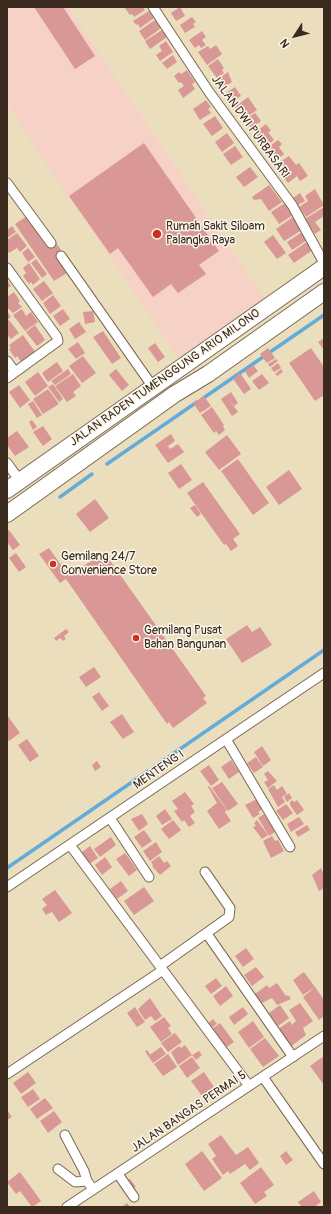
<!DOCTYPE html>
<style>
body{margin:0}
#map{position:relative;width:331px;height:1214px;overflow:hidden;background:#ebdebc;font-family:Pangolin,sans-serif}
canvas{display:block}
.frame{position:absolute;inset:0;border:8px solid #3b2a1e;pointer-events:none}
.north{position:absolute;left:275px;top:16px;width:40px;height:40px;-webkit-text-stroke:3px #fbf7ec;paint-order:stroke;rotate:234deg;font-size:11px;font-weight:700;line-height:16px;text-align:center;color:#3b2a1e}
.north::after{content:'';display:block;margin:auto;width:14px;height:18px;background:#3b2a1e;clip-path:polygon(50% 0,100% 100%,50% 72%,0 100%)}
</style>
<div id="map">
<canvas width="331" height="1214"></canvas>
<div class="frame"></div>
<div class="north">N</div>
</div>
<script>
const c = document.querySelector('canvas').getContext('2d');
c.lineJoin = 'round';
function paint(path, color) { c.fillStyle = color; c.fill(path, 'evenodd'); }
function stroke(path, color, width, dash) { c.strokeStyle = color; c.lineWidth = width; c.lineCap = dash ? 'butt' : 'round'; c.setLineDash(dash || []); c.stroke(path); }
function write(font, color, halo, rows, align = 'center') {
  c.font = font + ' Pangolin,sans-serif'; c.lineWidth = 3; c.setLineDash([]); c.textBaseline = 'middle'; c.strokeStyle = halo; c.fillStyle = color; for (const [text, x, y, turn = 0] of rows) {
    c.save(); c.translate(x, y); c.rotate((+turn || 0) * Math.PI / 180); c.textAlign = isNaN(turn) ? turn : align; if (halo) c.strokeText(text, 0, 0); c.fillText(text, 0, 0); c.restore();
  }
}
paint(new Path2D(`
 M7 7H68L264 298 179 358 50 170 7 104Z`), '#f6d1c5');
stroke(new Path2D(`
 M202 399 324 315
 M107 464 197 402
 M60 497 92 474
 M7 868 324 650`), '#63abda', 3.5);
paint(new Path2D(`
 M34 7H63L95 56 75 69Z
 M124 7H143L145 10 134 17 132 14 130 15Z
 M180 7 185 16 176 21 171 13Z
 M149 11 154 18 140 28 138 24 136 25 133 21Z
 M192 17 196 22 193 24 195 27 185 33 180 25Z
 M155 20 161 28 145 40 139 31Z
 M162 30 167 37 150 49 145 41Z
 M202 31 206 37 202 40 206 45 201 48 199 45 195 48 189 40Z
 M166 41 173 52 160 61 156 55 162 51 159 46Z
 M216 45 222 54 207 65 198 52 208 46 210 49Z
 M173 55 177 62 167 69 162 63Z
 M218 59 224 68 222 70 224 73 217 78 208 66Z
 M187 70 195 82 192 84 195 89 183 98 178 90 184 86 181 82 179 83 174 76 179 72 181 74Z
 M228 72 232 82 223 88 217 80Z
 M235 87 241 96 232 102 226 93Z
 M248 97 257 110 244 119 235 107Z
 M206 100 211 107 208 109 211 113 200 120 193 109Z
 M255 113 261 121 251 128 245 120Z
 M215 116 223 128 212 136 203 124Z
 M266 124 271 131 268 132 274 140 267 145 264 139 260 142 253 134Z
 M227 133 234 143 222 152 215 142Z
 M278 140 282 144 279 147 284 154 278 159 274 154 269 158 264 150Z
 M144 143 219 251 199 265 206 274 178 293 171 284 153 297 118 248 110 254 69 196Z
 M235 146 243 157 231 165 223 154Z
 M289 156 296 165 299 163 308 176 300 181 297 176 288 183 275 165Z
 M250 167 258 177 244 187 236 177Z
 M269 185 282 202 269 211 261 199 254 200 252 197Z
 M315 189 324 205 306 217 299 207 308 201 305 196Z
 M300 193 305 201 298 205 293 198Z
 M285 203 293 215 279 224 271 212Z
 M324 207V216L315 222 321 230 315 234 305 219Z
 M27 216 55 241 63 253 57 257 67 273 54 281 15 224Z
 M293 217 302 230 284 241 276 229Z
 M12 226 16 232 7 238V230Z
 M302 232 307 240 292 250 287 242Z
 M17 233 27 246 20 252 17 248 9 253 7 250V240Z
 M273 235 286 253 277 259 264 242Z
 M308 241 314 249 294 263 288 255Z
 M28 248 35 257 28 262 22 253Z
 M36 259 47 274 42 278 31 263Z
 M29 263 40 279 33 285 31 282 29 284 23 276 26 273 23 268Z
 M7 280 11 286 7 288Z
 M44 281 53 293 42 301 33 289Z
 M14 292 20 301 18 303 22 307 13 313 9 309H7V297Z
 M53 295 61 306 50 314 43 303Z
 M22 309 26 316 31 312 38 322 25 331 13 315Z
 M63 309 70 319 60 326 53 316Z
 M7 311 11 317 7 320Z
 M93 311 95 322 85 324 83 312Z
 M9 320 19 333 11 339 8 336 7 337V322Z
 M79 322 86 332 75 339 69 329Z
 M35 325 45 340 37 346 26 332Z
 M103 331 121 358 112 364 93 337Z
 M23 335 36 353 22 363 17 356 15 358 9 349 11 348 9 345Z
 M324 338V350L318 342Z
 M78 342 85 353 76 359 68 349Z
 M155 343 165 357 158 362 148 348Z
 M268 348 275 358 267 363 260 354Z
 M311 348 324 367V395L315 401 289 363Z
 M83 356 96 373 82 383 69 366Z
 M276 359 278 361 270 367 268 364Z
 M57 362 63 371 48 382 42 373Z
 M278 363 281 368 274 372 271 368Z
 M253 365 258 371 249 378 245 371Z
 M68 369 71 374 55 385 51 381Z
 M116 369 129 385 122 391 109 375Z
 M281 369 283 372 277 376 275 374Z
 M38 372 48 386 35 396 25 382Z
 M240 373 251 389 244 394 233 379Z
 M73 374 81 386 73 392 76 396 67 402 55 386Z
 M262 374 269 383 259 390 252 381Z
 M53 384 63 399 59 402 48 387Z
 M19 385 30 400 20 408 9 392Z
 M48 389 59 404 43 414 33 399Z
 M231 392 238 403 234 406 227 397 238 412 232 416 221 399Z
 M204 396 211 406 200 413 193 403Z
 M33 401 42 415 37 418 28 404Z
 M212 407 224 425 223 426 225 430 219 435 216 431 214 433 201 415Z
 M32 420 37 427 33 430 29 422Z
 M43 426 52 439 43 446 33 432Z
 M17 431 29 447 15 456 7 445V438Z
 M171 434 175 441 168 446 170 449 178 444 184 452 168 463 155 445Z
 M227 435 241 454 219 470 205 452Z
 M238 459 269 503 253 515 221 471Z
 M181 464 192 480 179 489 168 473Z
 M289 470 302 489 279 505 266 487Z
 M203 482 240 534 233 539 238 546 231 551 226 544 224 545 187 493Z
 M95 499 109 518 90 532 76 514Z
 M195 505 201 514 197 517 190 508Z
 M9 530 20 545 13 550 7 542V531Z
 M49 548 69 576 104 552 206 696 203 698 207 703 173 728 169 722 167 724 66 579 60 583 39 554Z
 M16 553 26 567 19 572 9 558Z
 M247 625 252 632 260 627 272 645 242 663 226 639Z
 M66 629 69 632 64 636 66 639 63 641 60 638 56 641 54 638Z
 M94 667 101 677 86 687 79 677Z
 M99 692 109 706 102 711 92 697Z
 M122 714 134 732 123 739 110 722Z
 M7 715 20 733 9 741 7 739Z
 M27 739 39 756 30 762 18 745Z
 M262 746 271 760 263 766 254 752Z
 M256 757 263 767 254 773 247 763Z
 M231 760 239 772 229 779 221 767Z
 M97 761 101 767 95 771 92 765Z
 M209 765 219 780 211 786 200 771Z
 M268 771 277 781 268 788 264 782 268 780 264 774Z
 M222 782 238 804 228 811 212 788Z
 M274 785 277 790 282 786 287 794 282 797 285 802 278 807 268 789Z
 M209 786 227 810 225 812 231 821 219 829 207 811 217 803 208 787Z
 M185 792 194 804 191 806 195 812 190 816 195 823 189 827 184 820 182 822 174 811 178 809 172 801Z
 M289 793 292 798 287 802 284 797Z
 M257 799 263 809 258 812 260 814 253 818 245 805Z
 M292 800 294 802 297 800 304 810 297 815 290 805V802Z
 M286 804 293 813 283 820 276 811Z
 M165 809 172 819 162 825 156 816Z
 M142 814 148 824 139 831 131 819Z
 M264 814 275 832 269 836 258 818Z
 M299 817 304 824 291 832 287 824Z
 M173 820 181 830 169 839 161 829Z
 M257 820 268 835 262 839 253 827 256 826 254 823Z
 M307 825 310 830 298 837 295 832Z
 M144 830 152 841 142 848 134 837Z
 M272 836 275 841 278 840 284 851 271 858 263 841Z
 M111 837 116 845 100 857 94 849Z
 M156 842 162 852 150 861 143 851Z
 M90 846 98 858 89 864 81 853Z
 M125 853 137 870 129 876 116 859Z
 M159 856 164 863 167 861 171 866 160 875 152 866 153 865 151 862Z
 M105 857 112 867 102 875 95 865Z
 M321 868 324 874V888L319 891 312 875Z
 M121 881 128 891 117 899 110 889Z
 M144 887 154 901 134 915 124 901Z
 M55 890 72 913 59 922 52 912 46 915 42 909 47 905 42 899Z
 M246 948 254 959 243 967 235 956Z
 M256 967 264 977 252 986 244 975Z
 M304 972 315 987 303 995 293 980Z
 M216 978 222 986 211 994 205 986Z
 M277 983 286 996 288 995 291 999 277 1005 272 998 262 1003 255 994 267 985 269 988Z
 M226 986 233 996 220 1006 213 996Z
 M315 987 324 1000V1016L319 1020 303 997Z
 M150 998 162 1016 155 1021 151 1016 145 1020 138 1009Z
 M300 1003 313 1021 303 1028 306 1035 290 1047 278 1029 290 1021 292 1025 296 1021 289 1010Z
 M280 1005 289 1018 278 1026 269 1013Z
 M135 1007 145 1022 137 1027 127 1013Z
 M243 1007 248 1014 234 1025 229 1017Z
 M164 1017 171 1026 168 1028 172 1034 161 1042 150 1027Z
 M213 1019 217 1024 211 1028 208 1023Z
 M253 1021 264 1037 249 1048 238 1032Z
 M220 1023 234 1042 225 1048 212 1029Z
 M175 1033 182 1042 168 1052 161 1043Z
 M265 1038 279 1056 263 1067 250 1049Z
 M185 1045 192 1055 178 1065 171 1052 179 1046 181 1048Z
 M161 1047 166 1054 153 1063 148 1056Z
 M147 1050 150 1054 148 1056 145 1051Z
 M199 1051 202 1055 196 1060 192 1055Z
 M168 1054 177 1067 163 1076 154 1064Z
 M324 1056V1085L310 1066Z
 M192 1057 200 1068 187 1078 179 1066Z
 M28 1072 36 1083 21 1094 13 1083Z
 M204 1072 214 1087 202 1096 191 1081Z
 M33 1089 40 1099 28 1107 21 1097Z
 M45 1098 53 1108 37 1119 30 1109Z
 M7 1110 12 1117 7 1120Z
 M54 1111 62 1122 48 1133 40 1121Z
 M221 1135 236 1155 248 1147 259 1163 250 1170 245 1164 230 1174 228 1171 223 1175 212 1159 216 1156 208 1144Z
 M202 1151 222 1178 204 1191 185 1164Z
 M286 1151 293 1160 286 1165 280 1156Z
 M261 1167 274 1185 264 1192 267 1196 255 1204 240 1183Z
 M20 1172 41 1201 32 1207 20 1191 16 1194 7 1182Z
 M130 1179 136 1187 132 1189 126 1181Z
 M314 1191 321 1202 314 1207H302L298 1202Z
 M127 1203 130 1207H122Z`), '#d99896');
const street = new Path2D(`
 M153 7 209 92 292 205 324 263
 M7 183 51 243
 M61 256 153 387
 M7 268 57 337 58 341 7 378
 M7 361 15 372
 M7 463 20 481
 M226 739 290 847
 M110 818 149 877
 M70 845 249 1086
 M7 887 324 673
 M207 934 293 1057
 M160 966 229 917 230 908 205 872
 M7 1074 163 970
 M263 1077 324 1164
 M65 1135 84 1171 87 1181 93 1189
 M58 1169 75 1182 87 1181
 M118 1174 134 1197
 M67 1207 324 1036`);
const highway = new Path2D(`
 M7 490 324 267
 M7 514 175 394 208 374 324 292`);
stroke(street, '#796955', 11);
stroke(highway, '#796955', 18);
stroke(street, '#fff', 9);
stroke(highway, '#fff', 16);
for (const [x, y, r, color] of [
 [157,234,5,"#c8321e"],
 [53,564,4,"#c8321e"],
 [136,638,4,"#c8321e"]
]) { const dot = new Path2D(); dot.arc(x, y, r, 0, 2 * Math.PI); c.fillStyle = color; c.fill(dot); stroke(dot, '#fbf7ec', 1.5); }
write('12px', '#3b2a1e', '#fbf7ec', [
 ["JALAN DWI PURBASARI",250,127,54],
 ["JALAN RADEN TUMENGGUNG ARIO MILONO",165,378,-35],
 ["MENTENG I",159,770,-35],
 ["JALAN BANGAS PERMAI 5",189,1112,-34]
]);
write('12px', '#3b2a1e', '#fbf7ec', [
 ["Rumah Sakit Siloam",166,227],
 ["Palangka Raya",166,241],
 ["Gemilang 24/7",61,557],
 ["Convenience Store",61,571],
 ["Gemilang Pusat",144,631],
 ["Bahan Bangunan",144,645]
], 'left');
</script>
